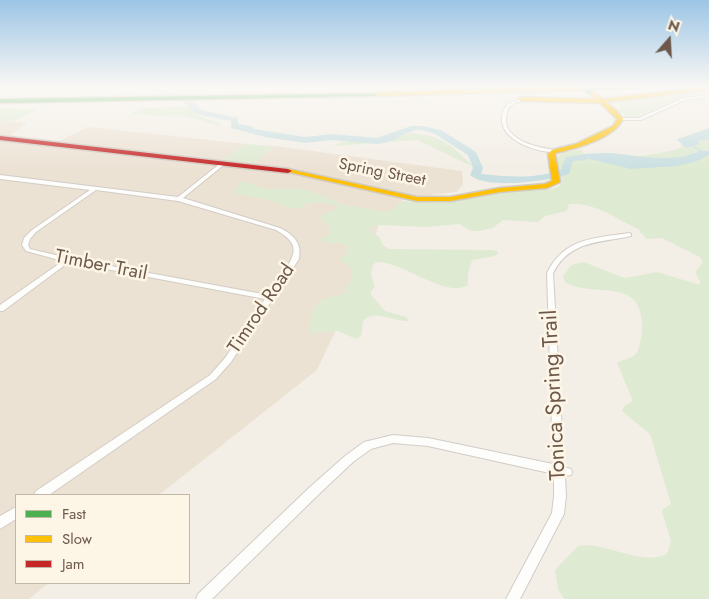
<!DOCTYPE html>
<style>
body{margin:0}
#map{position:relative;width:709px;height:599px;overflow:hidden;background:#f3efe7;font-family:Jost,sans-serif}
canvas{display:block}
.legend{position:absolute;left:15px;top:494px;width:175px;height:90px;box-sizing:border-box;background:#fdf5e6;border:1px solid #c3b7a8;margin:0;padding:6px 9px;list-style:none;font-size:15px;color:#6d594b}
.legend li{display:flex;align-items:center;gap:10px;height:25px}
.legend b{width:25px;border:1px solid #c3b7a8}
.north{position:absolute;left:644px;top:15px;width:50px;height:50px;-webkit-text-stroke:4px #fdf5e6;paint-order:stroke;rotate:19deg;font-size:14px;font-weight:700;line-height:20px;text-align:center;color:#6d594b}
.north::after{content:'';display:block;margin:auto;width:18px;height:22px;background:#6d594b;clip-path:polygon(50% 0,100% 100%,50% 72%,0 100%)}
</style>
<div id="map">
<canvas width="709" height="599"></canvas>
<ul class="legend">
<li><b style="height:6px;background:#4caf50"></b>Fast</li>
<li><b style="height:6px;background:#ffc107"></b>Slow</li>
<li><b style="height:6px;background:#c62828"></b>Jam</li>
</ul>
<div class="north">N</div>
</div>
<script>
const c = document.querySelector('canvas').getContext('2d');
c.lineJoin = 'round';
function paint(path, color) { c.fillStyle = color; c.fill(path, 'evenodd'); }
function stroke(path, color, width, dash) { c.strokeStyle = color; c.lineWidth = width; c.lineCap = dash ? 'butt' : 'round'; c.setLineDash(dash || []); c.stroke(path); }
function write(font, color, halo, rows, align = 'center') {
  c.font = font + ' Jost,sans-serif'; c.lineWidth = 5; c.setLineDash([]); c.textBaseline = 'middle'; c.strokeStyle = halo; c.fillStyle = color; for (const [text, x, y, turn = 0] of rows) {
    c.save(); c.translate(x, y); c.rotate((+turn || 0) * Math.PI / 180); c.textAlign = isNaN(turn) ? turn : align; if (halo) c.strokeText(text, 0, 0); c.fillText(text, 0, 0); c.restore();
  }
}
paint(new Path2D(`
 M0 120 28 123 10 135 59 141 88 127 246 144 224 159 254 163 275 146 462 171 463 185 457 192 421 196 408 195 378 226 370 258 317 370 159 495H16V583H49L29 599H0Z`), '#ece2d4');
paint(new Path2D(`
 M0 86H183L94 90H0Z
 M709 90V93L684 97 632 119 626 117 618 110 620 106 612 102Z
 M197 106 201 111 194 114 222 124 218 126 181 115 177 117 130 114 140 108Z
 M0 108 38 110 13 121 0 120Z
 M709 128V599H564L558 589 555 570 578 546C607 541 639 567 667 554L671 541 662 512 663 509 671 504 650 434 622 411 624 406 633 401 617 363C623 359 630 359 635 355 640 351 642 332 642 326 642 275 593 299 565 282L563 277 571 265 584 262 621 277 626 278 657 272 697 284 701 283 695 272 703 262 700 257 662 238 647 239 639 231 640 230C618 220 595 202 569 204L567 211 545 216 538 222 503 220 493 228 479 231H471L459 224 426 227 378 225 371 227 370 231 379 237 383 245 389 249 489 250 497 251 498 253 495 256 472 260 468 273V285C445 299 403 261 376 262 369 268 371 278 375 286L371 292V295L385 311 406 317 409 321C394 322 375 308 363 321L361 336 356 339 338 331 314 333 309 332C311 302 317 299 344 294L353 273 351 268 339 259 348 253 347 246C337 240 328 245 319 240L328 235C333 225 325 224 319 217 325 211 335 213 338 206L326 203H306V206C293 213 277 202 264 199 254 196 242 198 233 191L241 182H247L265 189H302L322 195 341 204 382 212 391 211 403 201 442 203 496 194 552 189 560 186 562 182 556 158 562 153 582 149 583 154 613 153 639 156 656 154 681 148V143L677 139Z
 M411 133C445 136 450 145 474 167L417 140 333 146C351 135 388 144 411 133Z
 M246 144 275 146 254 163 223 160Z`), '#deead2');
paint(new Path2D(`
 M709 128V139L698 141 699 144 687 148 677 140Z
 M700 151H709V155L697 161 677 166 631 169 590 159 582 154C594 154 606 152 618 154 646 157 674 163 700 151Z`), '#cadfe2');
stroke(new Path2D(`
 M691 145 701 151 699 152`), '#cadfe2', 2);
paint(new Path2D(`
 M140 86H149L189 97 202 110 238 118V124L251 126 254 129 305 137 332 134 377 138 411 126H422L441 130 476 152 483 168 481 174H482C509 177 535 179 561 170L566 157 586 154 591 157 586 160 573 161 569 174C549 181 486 190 470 175L473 168 468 155 435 134 422 130H415L388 142 377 144 332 140 305 143 265 137 231 128V121L196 114 183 101Z`), '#cadfe2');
const street = new Path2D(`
 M709 95V97L685 100 641 120H620L618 119 620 118H639L683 98Z
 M524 98 527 99C523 101 516 102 512 105 508 107 506 114 506 119 505 141 539 148 556 150V152C537 153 499 140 502 117 502 113 505 106 509 103 512 101 520 100 524 98Z
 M222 162 226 163 183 198 280 228C294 235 302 243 299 259L231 362 216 379 49 495H34L36 491 210 375 225 358 265 299 69 262 3 311H0V305L63 261 26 251 22 245 24 238 32 230 90 190 0 179V175L178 197ZM96 190 178 201 276 230C299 243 297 252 284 272 278 280 273 288 268 295L68 258 30 249 28 245 30 239 36 232Z
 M629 233 631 234V236C600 243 570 240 553 273L564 467 571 469 572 472 571 475 565 476 566 496 564 514 520 599H506L552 513 554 496V474L428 446 393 443 371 449 353 462 318 495 212 599H196L198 594 310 487 345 456 364 442 393 435 428 438 553 464 547 273C564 238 594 238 629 233Z
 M16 507V519L0 529V516Z`);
const fast = new Path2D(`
 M625 86H678L589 90 586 88Z
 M379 93 377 96 0 103V99Z`);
const slow = new Path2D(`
 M589 86 592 88 589 89 603 99 709 86V90L606 102 615 109 623 119C613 139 577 148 556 153L555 154 560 182 547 188 500 192 450 201H417L284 171 288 169 417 197H450L500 188 545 184 552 181 548 154 552 150 576 144 613 126 617 119 600 103 521 101 518 99 521 97 596 99 587 92 589 90 377 96 374 94 377 92Z`);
const jam = new Path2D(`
 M0 136 288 169 292 171 288 173 0 140Z`);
stroke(street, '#d2ccc6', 2);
stroke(fast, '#d1cbc2', 3);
stroke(slow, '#d1cbc2', 3);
stroke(jam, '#d1cbc2', 3);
paint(street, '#fdfdfb');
paint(fast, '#4caf50');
paint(slow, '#ffc107');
paint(jam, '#c62828');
const fastBridge = new Path2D(`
 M582 86 589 91`);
stroke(fastBridge, '#d1cbc2', 7, []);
stroke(fastBridge, '#4caf50', 5.5);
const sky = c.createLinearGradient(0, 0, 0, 170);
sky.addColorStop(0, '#9cc5e6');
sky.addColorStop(0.51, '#faf8f4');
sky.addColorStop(1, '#faf8f400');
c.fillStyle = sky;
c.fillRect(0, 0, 709, 170);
write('16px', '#6d594b', '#fdf5e6', [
 ["Spring Street",382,173,11]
]);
write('19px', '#6d594b', '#fdf5e6', [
 ["Timber Trail",101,266,11],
 ["Timrod Road",262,309,-56]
]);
write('22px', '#6d594b', '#fdf5e6', [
 ["Tonica Spring Trail",555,395,-93]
]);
</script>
